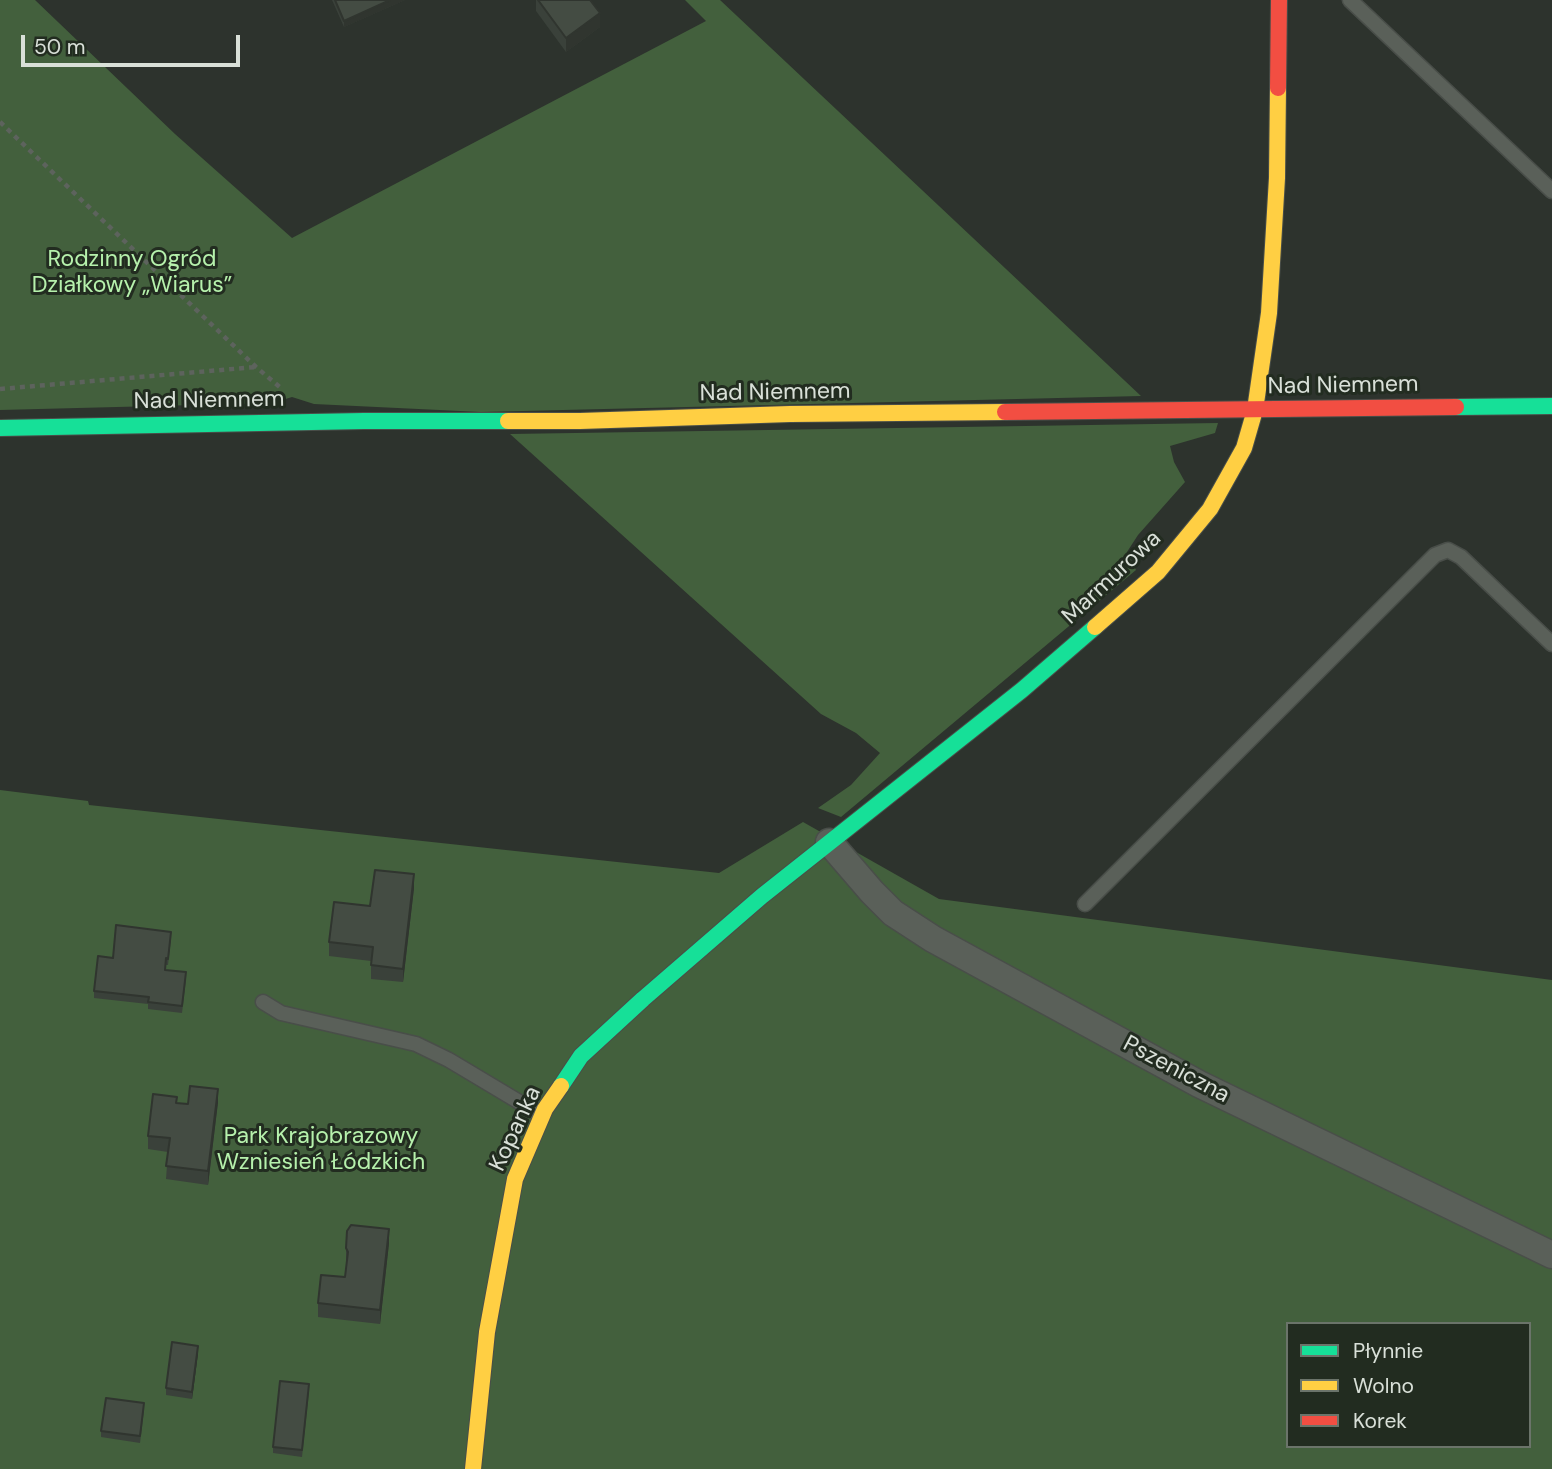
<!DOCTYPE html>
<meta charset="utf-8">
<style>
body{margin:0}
#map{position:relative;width:1552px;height:1469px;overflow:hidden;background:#2d332d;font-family:"DM Sans",sans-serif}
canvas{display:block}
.legend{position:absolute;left:1286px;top:1322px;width:245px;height:126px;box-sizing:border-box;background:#222c20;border:2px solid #6b746a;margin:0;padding:9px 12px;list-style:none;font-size:21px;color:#d9e0d8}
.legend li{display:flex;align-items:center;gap:14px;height:35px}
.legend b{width:35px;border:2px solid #6b746a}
.scale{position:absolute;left:21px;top:35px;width:219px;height:32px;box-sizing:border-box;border:4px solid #d9e0d8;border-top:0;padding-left:9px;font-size:21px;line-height:24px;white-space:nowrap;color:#d9e0d8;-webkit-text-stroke:5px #222c20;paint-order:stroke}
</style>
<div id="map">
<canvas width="1552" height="1469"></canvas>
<ul class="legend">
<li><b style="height:9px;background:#16e098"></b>Płynnie</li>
<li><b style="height:9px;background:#ffcf43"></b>Wolno</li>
<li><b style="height:9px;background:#f24e42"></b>Korek</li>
</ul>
<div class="scale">50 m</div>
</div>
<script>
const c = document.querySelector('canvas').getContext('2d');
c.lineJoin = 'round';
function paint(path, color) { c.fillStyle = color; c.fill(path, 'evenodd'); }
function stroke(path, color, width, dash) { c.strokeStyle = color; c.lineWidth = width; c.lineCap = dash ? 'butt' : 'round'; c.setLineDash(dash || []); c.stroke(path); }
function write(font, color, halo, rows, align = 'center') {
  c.font = font + ' "DM Sans",sans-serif'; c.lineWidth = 6; c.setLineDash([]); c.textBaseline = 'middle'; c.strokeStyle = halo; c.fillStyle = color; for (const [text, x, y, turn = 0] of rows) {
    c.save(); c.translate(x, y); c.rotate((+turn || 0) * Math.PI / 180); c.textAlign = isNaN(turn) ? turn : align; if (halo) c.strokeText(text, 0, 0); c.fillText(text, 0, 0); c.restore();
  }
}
paint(new Path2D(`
 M0 0H35L175 134 292 238 706 21 685 0H720L1141 396 481 412 314 404 292 397 273 403 0 410Z
 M1218 423 1215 433 1170 446 1174 462 1185 482 1138 535 1127 552 1136 570 841 817 818 808 851 785 880 753 856 733 821 714 510 434Z
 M0 790 88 801 89 805 719 873 803 822 939 899 1552 980V1469H0ZM1288 1324H1529V1446H1288Z`), '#43603d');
const lane = new Path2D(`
 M1350 0 1552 191
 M1085 904 1435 555 1448 550 1461 557 1552 644
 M263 1002 281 1013 416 1044 449 1060 541 1115`);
const street = new Path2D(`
 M829 842 872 892 893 913 933 939 1199 1084 1552 1255`);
const fast = new Path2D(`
 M1456 407 1552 406
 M0 428 364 421H508
 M561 1086 581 1056 643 999 762 896 1022 690 1095 627`);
const slow = new Path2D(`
 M508 421H580L790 414 1005 412
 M1095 627 1158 572 1210 509 1244 448 1255 410 1269 313 1277 178 1278 88
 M473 1469 487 1332 515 1179 545 1109 561 1086`);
const jam = new Path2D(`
 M1278 88 1279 0
 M1005 412 1456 407`);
stroke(lane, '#494e49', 17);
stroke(street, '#494e49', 29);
stroke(fast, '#494e49', 18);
stroke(slow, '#494e49', 18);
stroke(jam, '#494e49', 18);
stroke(new Path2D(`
 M0 122 256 367 282 389
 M0 389 256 367`), '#5d635d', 4.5, [5, 5]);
stroke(lane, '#5a6059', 14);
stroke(street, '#5a6059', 26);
stroke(fast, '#16e098', 16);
stroke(slow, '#ffcf43', 16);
stroke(jam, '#f24e42', 16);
paint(new Path2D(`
 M332 0H405L344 27Z
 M536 0H590L600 27 566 52 536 11Z
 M414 888 403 982 371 979V961L329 956V942L370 906Z
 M171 939 168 965H166V970L186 979 182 1013 148 1009V1004L94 998V991L113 958Z
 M218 1102 208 1185 166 1179 168 1152 148 1149V1136L177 1103 188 1104Z
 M389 1243 380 1324 318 1317V1303L345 1277 347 1264 346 1262V1248Z
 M198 1353 192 1399 166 1395V1388Z
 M309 1391 302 1457 273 1453V1447Z
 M144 1410 140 1443 101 1437V1431Z`), '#3a413a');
paint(new Path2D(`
 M390 0H405L344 27V21Z
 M600 13V27L566 52V38Z
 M414 874V888L403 982V969Z
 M218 1089V1102L208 1185V1171Z
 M389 1229V1243L380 1324V1310Z
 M198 1346V1353L192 1399V1392Z`), '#30352f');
const building = new Path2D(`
 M335 0H390L344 21Z
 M538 0H590L600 13 566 38Z
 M375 870 414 874 403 969 371 965 373 947 329 942 334 902 370 906Z
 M116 925 171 932 168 959 166 958 165 970 186 972 182 1006 148 1002 149 997 94 991 98 956 113 958Z
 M190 1086 218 1089 208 1171 166 1166 170 1138 148 1136 153 1094 177 1097 176 1103 188 1104Z
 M351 1225 389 1229 380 1310 318 1303 321 1275 345 1277 348 1252 346 1248 347 1231Z
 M172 1342 198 1346 192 1392 166 1388Z
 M280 1381 309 1384 302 1450 273 1447Z
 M106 1398 144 1403 140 1436 101 1431Z`);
paint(building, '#444c43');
stroke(building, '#30352f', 2);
write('23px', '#b6f1ac', '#222c20', [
 ["Rodzinny Ogród",132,260],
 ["Działkowy „Wiarus”",132,286],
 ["Park Krajobrazowy",321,1137],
 ["Wzniesień Łódzkich",321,1163]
]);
write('23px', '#d9e0d8', '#222c20', [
 ["Nad Niemnem",1343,386,-1],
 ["Nad Niemnem",775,393,-1],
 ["Nad Niemnem",209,401,-1],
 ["Marmurowa",1112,578,-43],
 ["Pszeniczna",1176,1070,28],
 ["Kopanka",516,1129,-65]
]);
</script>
